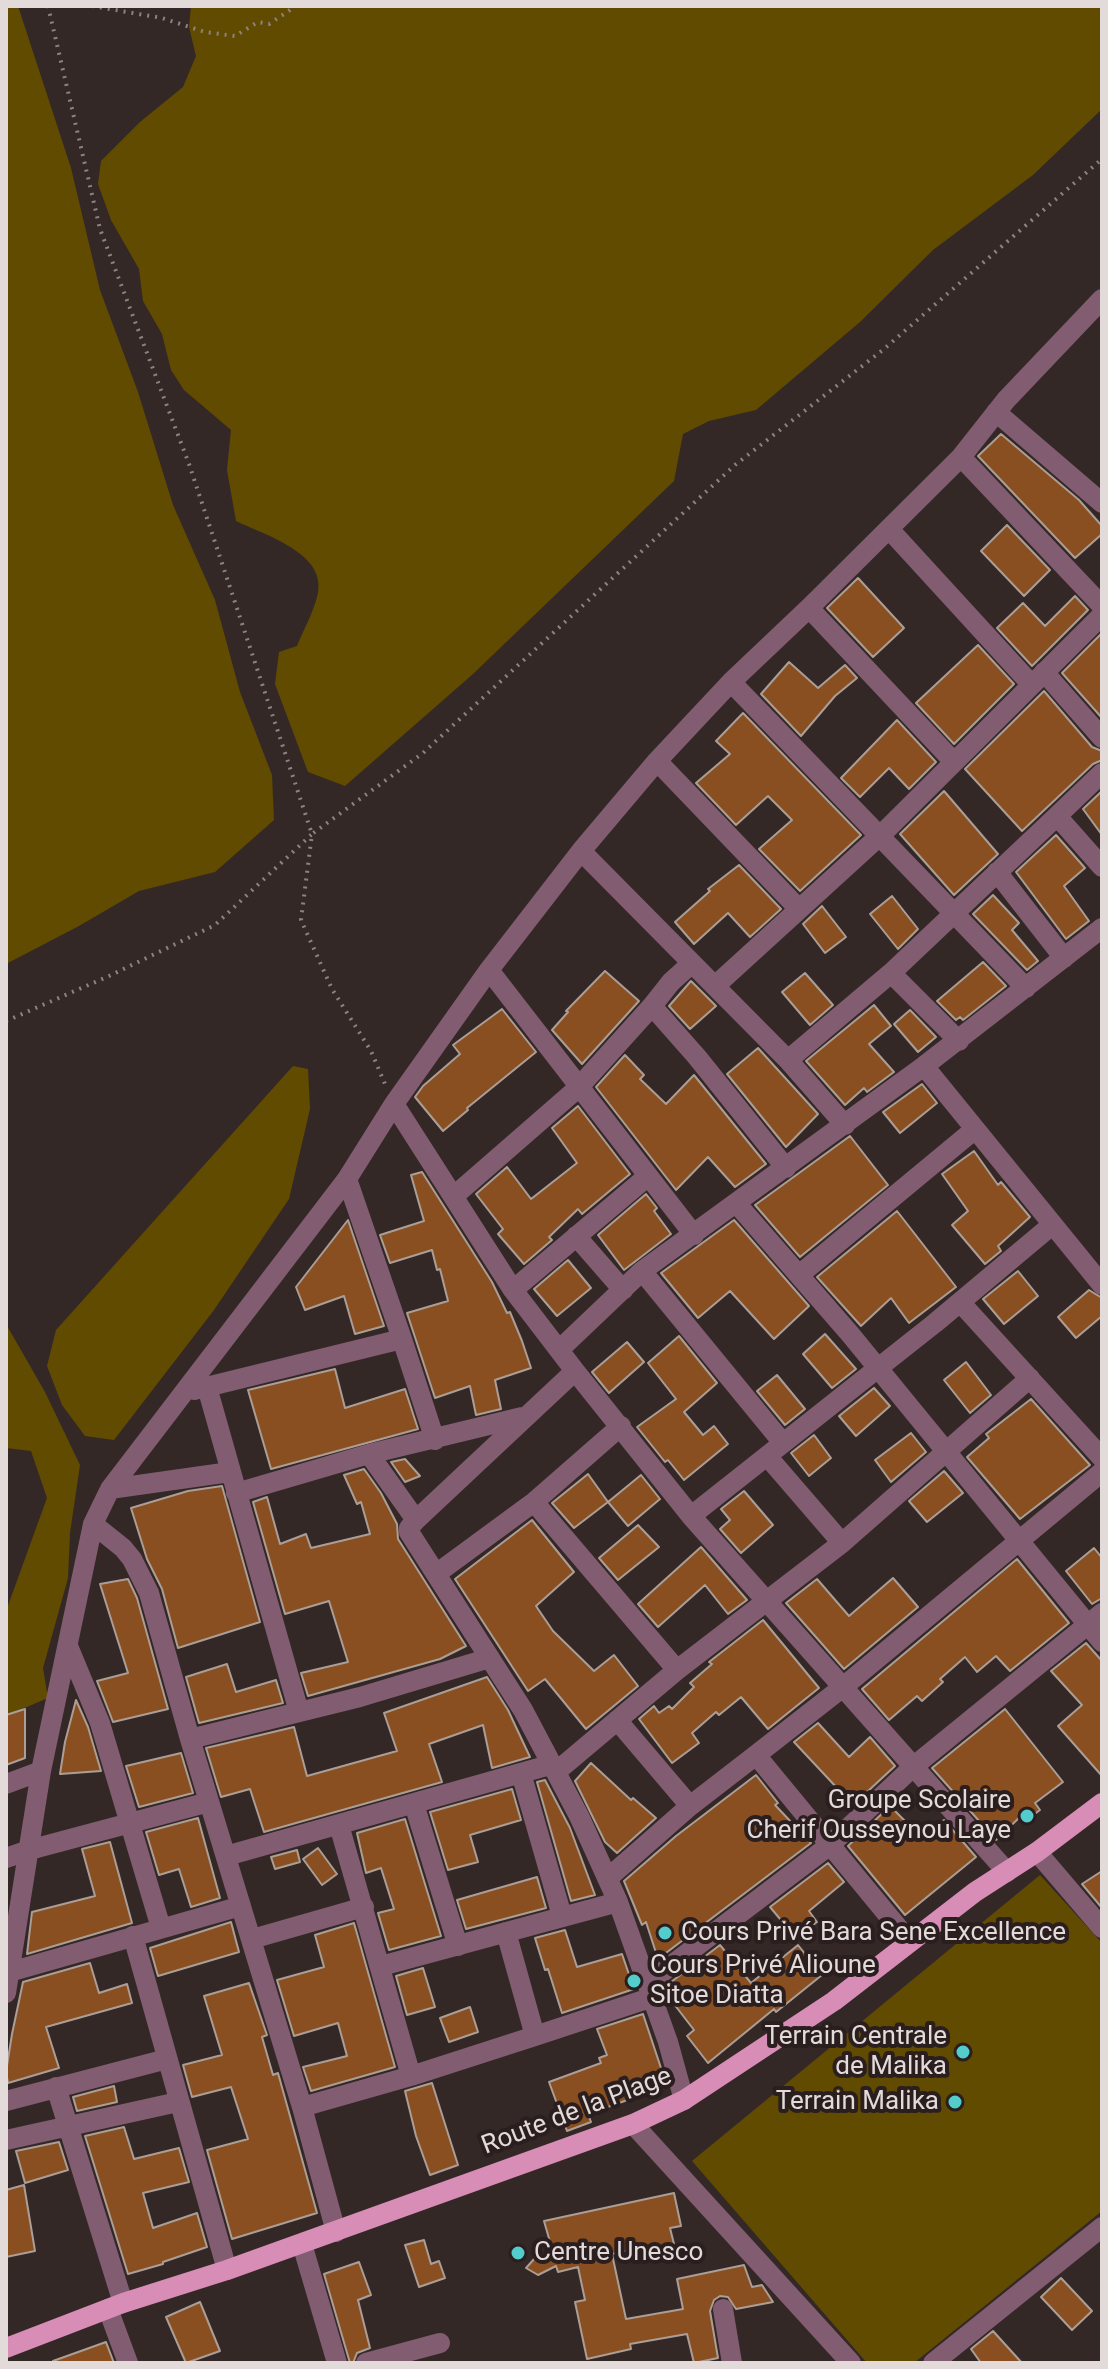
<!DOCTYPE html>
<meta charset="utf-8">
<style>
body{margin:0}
#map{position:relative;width:1108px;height:2369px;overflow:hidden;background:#342827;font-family:Roboto,sans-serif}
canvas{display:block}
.frame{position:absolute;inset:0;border:8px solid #e3dada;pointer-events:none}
</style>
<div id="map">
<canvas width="1108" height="2369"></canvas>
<div class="frame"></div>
</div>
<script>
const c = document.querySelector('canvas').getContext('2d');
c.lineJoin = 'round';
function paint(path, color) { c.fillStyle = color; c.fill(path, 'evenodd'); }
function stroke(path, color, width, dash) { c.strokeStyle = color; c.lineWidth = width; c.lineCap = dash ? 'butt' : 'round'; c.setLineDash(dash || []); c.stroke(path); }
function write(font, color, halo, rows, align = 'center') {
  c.font = font + ' Roboto,sans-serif'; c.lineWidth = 8; c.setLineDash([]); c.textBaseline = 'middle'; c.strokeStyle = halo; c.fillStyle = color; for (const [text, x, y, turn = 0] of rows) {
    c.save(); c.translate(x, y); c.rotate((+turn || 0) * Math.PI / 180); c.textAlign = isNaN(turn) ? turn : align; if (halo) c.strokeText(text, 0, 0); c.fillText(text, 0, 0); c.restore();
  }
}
paint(new Path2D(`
 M6 6H18L71 168 100 290 138 392 173 505 215 600 240 692 272 775 274 820 215 872 139 891 79 926 6 964Z
 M191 6H1102V109L1033 175 933 250 860 322 756 410 709 421 683 434 674 481 473 674 345 786 308 772 275 684 279 652 297 646C304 629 314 611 318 593 326 553 265 535 236 521L227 470 231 430 184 390 171 370 162 334 143 301 139 269 111 220 98 184 101 161 140 122 183 87 196 56 189 27Z
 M293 1066 308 1069 310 1109 289 1199 214 1310 114 1440 85 1436 62 1405 47 1366 56 1330Z
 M6 1324 45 1392 80 1465 70 1533 68 1578 43 1668 48 1698 6 1716V1611L47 1498 31 1451 6 1448Z
 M1040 1875 1102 1943V2211L914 2363H867L692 2161Z`), '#614b00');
const building = new Path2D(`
 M1001 434 1079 500 1102 526V534L1075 558 978 456Z
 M1007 525 1050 570 1024 596 981 551Z
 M858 578 904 628 873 657 827 608Z
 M1075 596 1088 610 1032 666 997 628 1023 603 1045 626Z
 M1102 633V718L1062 673Z
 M978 645 1014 684 954 744 916 703Z
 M789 662 818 688 845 665 857 678 835 696 801 736 761 694Z
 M1044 691 1092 747 1102 751V760L1093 764 1022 831 965 769Z
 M743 713 861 835 800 891 759 849 792 820 768 796 736 825 696 783 730 754 716 741Z
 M897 720 936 762 909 789 889 768 860 797 841 778Z
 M944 791 998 854 954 895 900 834Z
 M1102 791V835L1083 809Z
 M1056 835 1085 868 1064 886 1089 921 1066 939 1016 872Z
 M739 865 781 909 750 937 728 913 694 944 675 922 710 891 708 889Z
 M993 895 1019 923 1012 930 1038 961 1027 970 973 914Z
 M892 896 918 929 898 949 870 914Z
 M822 906 846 937 825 953 803 924Z
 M983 962 1006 986 963 1020 960 1017 956 1020 937 1001Z
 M605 971 639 1001 582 1064 552 1030 568 1012 566 1011Z
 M805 973 833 1005 810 1025 782 992Z
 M691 981 716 1006 690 1029 669 1006Z
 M874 1005 891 1026 869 1044 894 1072 867 1092 864 1088 845 1105 806 1061Z
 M502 1009 536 1052 467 1108 468 1110 443 1131 415 1097 423 1086 460 1054 453 1045Z
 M910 1010 936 1037 918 1052 894 1024Z
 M758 1048 818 1114 786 1147 727 1074Z
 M625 1055 644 1075 640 1079 666 1104 694 1075 766 1164 735 1187 708 1157 676 1190 596 1087Z
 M922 1084 937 1103 900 1133 883 1112Z
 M578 1106 630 1174 582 1214 578 1209 549 1237 552 1240 524 1264 498 1234 503 1229 476 1194 507 1167 531 1199 577 1163 552 1128Z
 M850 1136 888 1185 800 1257 755 1205Z
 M974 1151 998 1185 1001 1182 1030 1217 998 1246 1001 1251 985 1264 952 1225 968 1211 942 1174Z
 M422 1172 492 1282 507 1313 510 1312 522 1341 531 1368 495 1380 501 1409 476 1415 470 1386 435 1398 407 1313 448 1301 440 1269 437 1270 432 1250 390 1263 380 1235 424 1221 411 1175Z
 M646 1194 657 1208 654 1211 671 1234 624 1270 598 1235Z
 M897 1211 956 1287 909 1323 891 1298 861 1326 817 1277Z
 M348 1220 384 1326 355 1334 344 1296 305 1310 296 1287Z
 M734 1220 809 1306 774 1339 730 1291 698 1318 661 1273Z
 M568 1260 591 1288 557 1316 534 1289Z
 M1018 1271 1038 1296 1004 1324 983 1299Z
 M1089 1290 1102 1298V1316L1076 1338 1058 1317Z
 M825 1334 856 1369 832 1388 803 1354Z
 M679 1336 717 1383 684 1412 703 1435 714 1426 728 1444 684 1480 668 1460 665 1462 637 1427 676 1399 648 1363Z
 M627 1342 644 1362 609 1393 592 1372Z
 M966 1362 991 1395 970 1413 944 1380Z
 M335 1369 345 1408 405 1389 418 1429 271 1469 248 1390Z
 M777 1375 805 1409 785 1425 757 1391Z
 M874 1388 890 1406 856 1436 839 1416Z
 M1031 1399 1090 1465 1020 1519 967 1457 989 1438 986 1434Z
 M911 1433 926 1452 891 1482 875 1460Z
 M814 1435 831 1458 809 1476 791 1453Z
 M405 1459 420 1476 405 1482 391 1462Z
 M364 1469 381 1493 397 1524 398 1539 466 1646 440 1659 308 1696 301 1673 348 1662 329 1601 285 1614 253 1502 267 1497 280 1544 306 1534 311 1548 370 1534 361 1502 357 1504 344 1475Z
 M944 1471 963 1493 927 1522 909 1501Z
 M588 1474 608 1502 574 1528 552 1503Z
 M641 1475 660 1499 628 1526 608 1502Z
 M222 1486 260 1622 178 1648 162 1589 147 1559 131 1508 188 1491Z
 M744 1491 773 1525 741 1553 720 1529 730 1520 721 1509Z
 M532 1520 574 1572 536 1606 553 1631 594 1671 614 1655 638 1686 586 1729 545 1679 528 1691 455 1579Z
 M638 1525 659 1547 618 1580 599 1558Z
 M701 1547 747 1600 728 1614 705 1585 658 1627 638 1604Z
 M1094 1548 1102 1558V1598L1092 1604 1066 1571Z
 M1017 1559 1069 1623 1010 1671 996 1656 977 1672 965 1657 940 1679 943 1682 922 1701 917 1696 889 1720 862 1689Z
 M893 1578 918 1607 844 1669 786 1603 817 1579 849 1616Z
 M128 1579 137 1598 168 1709 113 1722 97 1681 128 1673 100 1584Z
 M763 1620 819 1688 768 1729 741 1697 719 1715 716 1712 692 1733 699 1743 672 1763 639 1719 654 1706 659 1713 669 1706 672 1709 694 1687 690 1683 712 1664 709 1662Z
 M1086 1643 1102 1661V1776L1058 1726 1082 1705 1051 1671Z
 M227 1664 236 1692 276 1680 283 1703 199 1723 186 1677Z
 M487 1677 508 1710 530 1757 492 1768 483 1725 429 1744 442 1782 264 1832 250 1789 221 1797 206 1748 294 1727 307 1776 397 1751 384 1713Z
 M76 1700 88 1727 101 1771 60 1774 65 1742Z
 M25 1709V1758L6 1765V1715Z
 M1005 1709 1063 1782 1035 1803 1040 1810 1025 1821 1021 1816 996 1840 932 1768Z
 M818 1723 849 1757 870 1737 895 1766 853 1805 794 1742Z
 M181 1753 193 1793 139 1807 126 1766Z
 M591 1763 631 1800 633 1798 656 1818 617 1853 605 1842 575 1781Z
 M756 1775 778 1803 775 1805 811 1843 658 1959 646 1922 642 1925 624 1881 676 1836Z
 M545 1780 570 1828 595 1895 571 1901 537 1782Z
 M512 1789 521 1820 470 1835 478 1862 448 1870 430 1812Z
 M890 1806 922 1838 944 1820 976 1857 905 1915 848 1846Z
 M198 1818 220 1898 191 1907 179 1869 159 1875 146 1832Z
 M405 1819 441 1936 389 1950 378 1913 394 1909 381 1868 366 1873 357 1833Z
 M110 1842 132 1923 27 1954 32 1912 95 1896 82 1849Z
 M318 1848 337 1874 322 1885 303 1859Z
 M297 1850 300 1862 275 1869 271 1857Z
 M828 1863 844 1882 809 1911 817 1922 796 1938 770 1907Z
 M1102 1871V1908L1082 1884Z
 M537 1877 546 1908 466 1929 457 1900Z
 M231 1922 239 1952 158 1976 150 1948Z
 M354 1923 395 2067 311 2091 303 2067 347 2056 338 2023 294 2036 277 1980 324 1967 315 1935Z
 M565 1930 577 1967 622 1954 634 1989 562 2013 548 1969 545 1970 535 1938Z
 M720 1945 751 1983 798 1945 822 1975 776 2012 774 2009 708 2063 687 2036 694 2030 667 1995 670 1993 667 1985Z
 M90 1963 99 1993 127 1984 132 2003 46 2027 59 2068 8 2083 6 2072 12 2034 23 1982Z
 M423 1968 435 2007 407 2015 396 1976Z
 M249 1983 267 2035 262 2037 273 2075 278 2073 317 2213 232 2239 207 2150 248 2139 231 2087 192 2097 183 2065 222 2055 204 1996Z
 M470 2007 478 2032 449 2042 440 2018Z
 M643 2014 667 2086 588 2114 591 2122 567 2131 549 2082 601 2063 599 2058 607 2055 597 2029Z
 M432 2083 458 2165 430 2175 416 2136 405 2091Z
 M114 2086 117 2102 77 2111 73 2097Z
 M124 2127 134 2159 179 2148 189 2182 143 2193 153 2228 197 2213 207 2247 163 2262V2264L128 2274 85 2136Z
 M59 2142 68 2170 25 2183 16 2151Z
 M24 2185 35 2251 6 2257V2190Z
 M674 2193 681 2226 670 2228 674 2244 647 2250 646 2246 612 2254 626 2319 683 2309 677 2279 744 2265 752 2287 762 2285 773 2302 736 2309 728 2297 720 2296 714 2300 710 2311 718 2358 694 2363 687 2334 630 2344 631 2349 587 2359 575 2302 585 2300 578 2267 558 2272 556 2266 538 2275 526 2268 535 2258 554 2256 544 2221Z
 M424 2240 431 2264 439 2261 445 2278 419 2287 405 2245Z
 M359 2262 371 2295 358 2300 370 2348 357 2353 353 2363H350L324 2274Z
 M1061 2278 1092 2311 1072 2330 1041 2297Z
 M200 2302 220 2351 186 2363 166 2317Z
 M993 2331 1022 2363H981L971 2349Z
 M106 2342 114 2363H53V2361Z`);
paint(building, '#8a4f21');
stroke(building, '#ab9e96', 2);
stroke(new Path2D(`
 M48 6 100 229 189 464 312 834 423 753 735 465 884 349 1102 159
 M92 6 162 18 205 32 235 36 258 22 269 24 296 6
 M6 1021 109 976 215 925 312 834 301 920 332 989 371 1051 385 1084`), '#8d8282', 4, [2, 6]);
stroke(new Path2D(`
 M996 412 1102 503
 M961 457 1102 606
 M889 529 1031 684
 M809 608 954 762
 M1044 672 1102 738
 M731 682 1026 988
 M657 761 799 909
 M1102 773 1057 816 1102 867
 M581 851 788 1060
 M997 872 1064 958
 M692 963 671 982 652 1006 697 1057 786 1168
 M489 970 694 1235
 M891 973 1057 816
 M715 986 885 831 1102 615
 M924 1066 1102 928
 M394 1104 513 1290 575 1371 691 1516 1007 1872
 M845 1125 788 1060 891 973 959 1041
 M347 1179 402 1339
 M454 1196 578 1088 652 1006
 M737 1204 850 1334 1102 1642
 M576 1236 623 1290
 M642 1271 783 1443
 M799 1275 974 1130
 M513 1290 648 1176
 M960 1302 1102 1458
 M559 1350 642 1271 924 1066 1102 1285
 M575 1371 416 1520 409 1528V1532L523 1710 579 1816 618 1902 668 2042 684 2100
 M207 1387 299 1712
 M194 1390 402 1339 435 1440
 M369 1454 416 1520
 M767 1456 842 1543
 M110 1489 230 1472
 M236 1493 369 1454 522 1417
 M534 1502 677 1670 842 1543 1030 1378
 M691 1516 935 1323 1052 1225
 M93 1524 123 1548 132 1559 149 1593 190 1739 302 2107 336 2232
 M436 1574 534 1502 621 1426
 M68 1646 100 1723 161 1928
 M617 1720 690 1806 756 1755
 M190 1739 360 1697 490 1658
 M557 1771 677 1670
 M521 1773 562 1916
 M6 1784 41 1771
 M414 1804 458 1946
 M339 1825 411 2076 535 2036 506 1932
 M1037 1852 1102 1928
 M226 1856 553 1764
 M6 1858 29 1850 209 1802
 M608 1878 690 1806
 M133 1936 227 2270
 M252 1939 364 1907
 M910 1942 756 1755 843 1687 1102 1472
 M381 1966 618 1902
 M6 1973 241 1906
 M648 1983 830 1845 914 1766 1102 1613
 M6 1993 41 1771 93 1524 110 1489 347 1179 394 1104 489 970 581 851 657 761 731 682 809 608 961 457 1006 400 1102 299
 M535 2036 653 1997
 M56 2087 123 2303
 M6 2101 167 2059
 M302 2107 411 2076
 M633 2124 851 2363
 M6 2140 178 2102
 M302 2244 337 2363
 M108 2309 128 2363
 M723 2309 732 2363
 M366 2363 440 2343
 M933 2363 1102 2227`), '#825d71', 20);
stroke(new Path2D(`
 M6 2348 123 2303 227 2270 633 2124 684 2100 834 2001 975 1892 1037 1852 1102 1803`), '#d88db7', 20);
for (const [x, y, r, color] of [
 [1027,1816,8,"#52cdcc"],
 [665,1933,8,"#52cdcc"],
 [634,1981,8,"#52cdcc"],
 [963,2052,8,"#52cdcc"],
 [955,2102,8,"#52cdcc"],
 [518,2253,8,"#52cdcc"]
]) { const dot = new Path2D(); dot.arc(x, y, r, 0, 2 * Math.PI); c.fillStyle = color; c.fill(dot); stroke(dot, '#2a1e1e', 3); }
write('26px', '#e3dada', '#2a1e1e', [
 ["Groupe Scolaire",1011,1801],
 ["Cherif Ousseynou Laye",1011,1831],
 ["Cours Privé Bara Sene Excellence",681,1933,"left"],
 ["Cours Privé Alioune",650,1966,"left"],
 ["Sitoe Diatta",650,1996,"left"],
 ["Terrain Centrale",947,2037],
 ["de Malika",947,2067],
 ["Terrain Malika",939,2102],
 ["Centre Unesco",534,2253,"left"]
], 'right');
write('26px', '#e3dada', '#2a1e1e', [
 ["Route de la Plage",577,2112,-21]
]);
</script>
